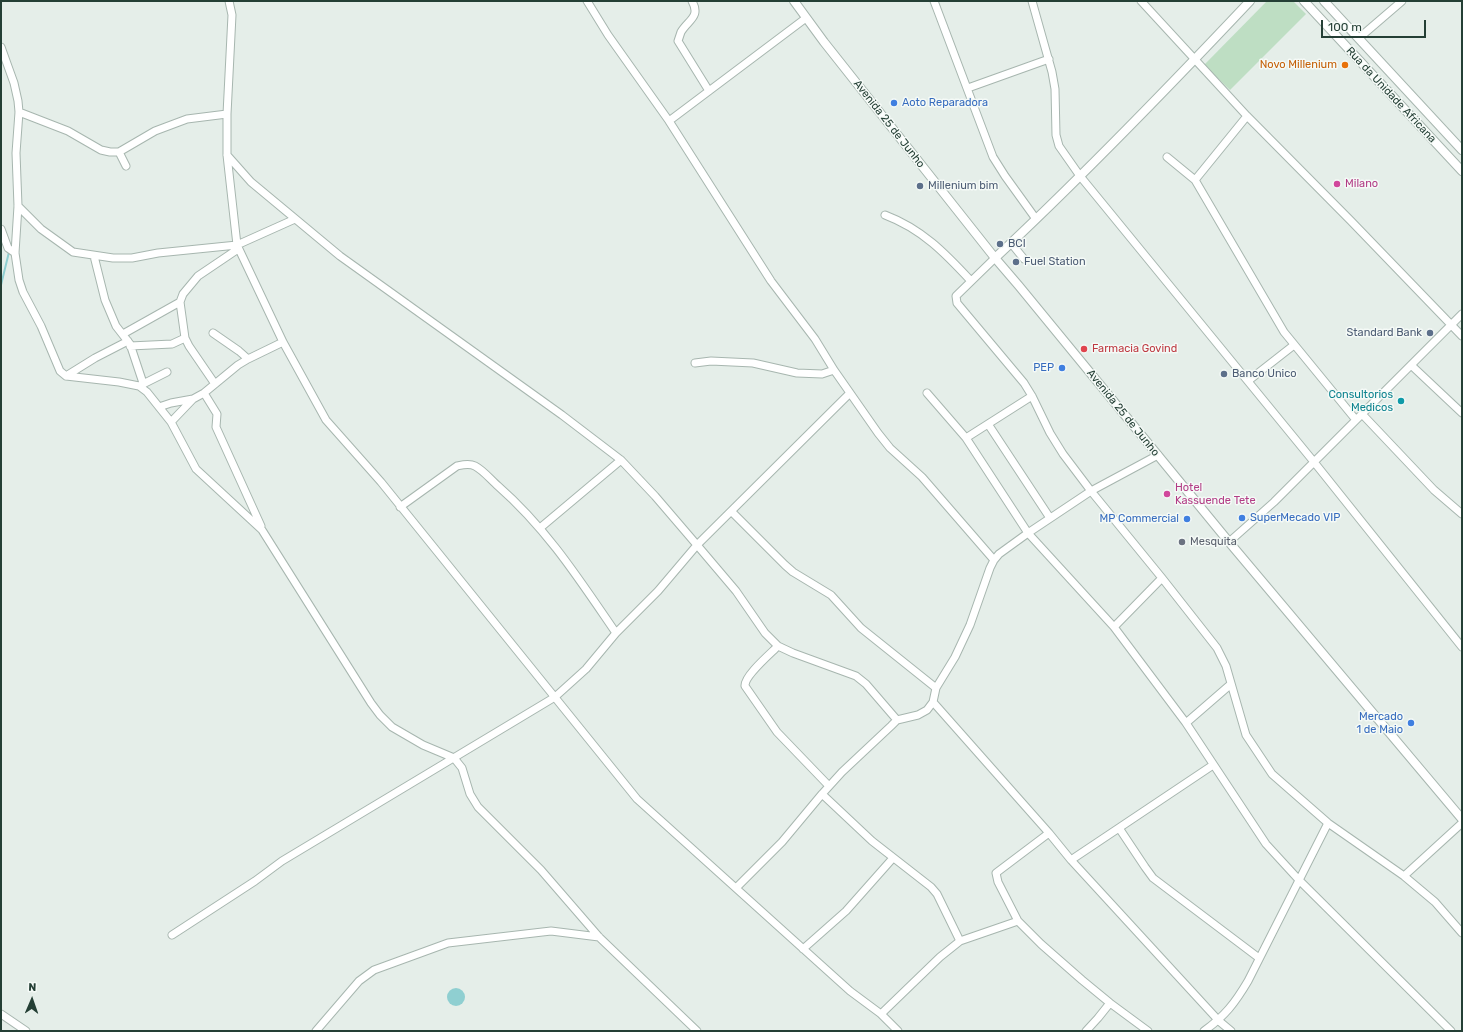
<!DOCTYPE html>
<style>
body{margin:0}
#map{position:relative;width:1463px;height:1032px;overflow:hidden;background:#e5eee9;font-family:Rubik,sans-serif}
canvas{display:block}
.frame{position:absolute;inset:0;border:2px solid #243f35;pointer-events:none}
.north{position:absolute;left:12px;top:980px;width:40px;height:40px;-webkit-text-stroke:3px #f5faf7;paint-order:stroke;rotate:2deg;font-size:11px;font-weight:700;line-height:16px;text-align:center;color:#243f35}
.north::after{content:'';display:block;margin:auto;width:14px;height:18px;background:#243f35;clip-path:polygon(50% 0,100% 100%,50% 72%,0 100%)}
.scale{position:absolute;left:1321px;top:20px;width:105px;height:18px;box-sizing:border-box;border:2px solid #243f35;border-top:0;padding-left:5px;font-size:12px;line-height:14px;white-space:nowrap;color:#243f35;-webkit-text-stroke:3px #f5faf7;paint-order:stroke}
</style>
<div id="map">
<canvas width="1463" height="1032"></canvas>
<div class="frame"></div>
<div class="north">N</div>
<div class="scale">100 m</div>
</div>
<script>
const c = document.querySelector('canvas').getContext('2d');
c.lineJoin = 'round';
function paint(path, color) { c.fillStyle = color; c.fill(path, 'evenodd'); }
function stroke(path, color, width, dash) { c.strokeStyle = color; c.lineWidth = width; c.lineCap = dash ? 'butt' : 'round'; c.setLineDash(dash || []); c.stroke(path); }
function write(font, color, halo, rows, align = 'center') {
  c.font = font + ' Rubik,sans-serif'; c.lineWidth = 3; c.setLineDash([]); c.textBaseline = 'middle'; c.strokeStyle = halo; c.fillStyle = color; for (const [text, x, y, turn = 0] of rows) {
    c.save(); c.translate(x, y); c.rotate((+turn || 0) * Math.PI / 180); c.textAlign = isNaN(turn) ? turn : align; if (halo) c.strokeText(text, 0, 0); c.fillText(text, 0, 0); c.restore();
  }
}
paint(new Path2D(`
 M1267 1H1293L1306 14 1230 90 1204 65Z`), '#bedec3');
paint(new Path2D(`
 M447 997a9 9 0 1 1 18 0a9 9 0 1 1-18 0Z`), '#8fcfd1');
stroke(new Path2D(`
 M1 285 9 252`), '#8fcfd1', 2);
const minor = new Path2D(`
 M229 1 232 15 227 114V155L237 245 283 342 326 420 381 482 637 799 850 991 881 1014 898 1031
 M587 1 608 35 669 121 771 281 815 339 834 370 878 433 890 448 922 477 994 560
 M692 1C701 17 688 20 681 32 680 35 679 38 678 41L709 91
 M934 1 993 157 1005 176 1036 219
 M1032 1 1052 72 1055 89 1056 135 1059 146 1080 176 1314 462 1462 647
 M1141 1 1247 116 1351 221 1462 336
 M1359 38 1402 1
 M1 47 14 83 18 101 19 112 16 153 18 206 15 253 19 280 23 292 41 326 60 371 66 376 119 382 139 386 147 392 171 422 196 469 262 530 371 703 380 715 392 727 423 745 454 758 462 768 470 794 478 807 541 870 599 937 697 1031
 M968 88 1049 59
 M19 112 68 131 101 150 110 152H119L155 131 187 119 227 114
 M669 121 806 18
 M119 152 126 166
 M227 155 251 182 340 256 562 415 621 460 655 496 697 545 736 591 765 633 778 646 793 653 856 676 866 684 897 720
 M1167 157 1195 180 1284 332 1356 420
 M1195 180 1247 116
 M18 206 41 229 73 252 113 258H132L158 253 237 245 295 219
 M885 215C922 229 945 253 971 281
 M1 229 8 248 15 253
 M1011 243 1024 259
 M94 256 105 300 116 326 130 344 143 383
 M995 258 956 296 957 303 1024 383 1032 396 1050 433 1063 454 1091 491 1162 578 1217 648 1226 666 1246 735 1272 774 1328 823 1404 876 1435 902 1462 933
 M213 333 239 351 248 359
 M123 334 180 302
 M130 346 172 344 185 338
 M695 363 711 361 753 363 797 373 822 374 834 370
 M1411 365 1462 413
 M66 376 95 358 128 341
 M1248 381 1294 345
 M215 384 189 346 185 338 180 302 183 294 198 276 238 249
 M141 385 167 372
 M204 393 217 414 216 427 261 526
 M927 393 966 438 1028 533 1114 627 1186 723 1266 844 1299 880 1451 1031
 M159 407 171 403 193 399
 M1362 414 1434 490 1462 514
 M171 422 193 399 204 393 238 365 248 359 283 342
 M988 424 1050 518
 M966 438 1032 396
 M400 507 457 466C462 465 469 463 475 466 483 470 491 480 498 486 547 529 579 579 616 633
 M732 512 785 565 793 572 831 595 861 628 936 688
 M540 528 621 460
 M1229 542 1274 502 1462 314
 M1114 627 1162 578
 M778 646C770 654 744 676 745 686L777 732 829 786
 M933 702 1049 833 1071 860 1219 1021 1231 1031
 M1186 723 1231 684
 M822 794 872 841 931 887 937 894 960 941
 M1119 828 1145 867 1153 878 1259 958
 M1049 833 996 873 998 882 1018 921 1041 944 1082 980 1110 1003 1148 1031
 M1071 860 1213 765
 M1404 876 1462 823
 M736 888 782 842 822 794 842 772 891 726 897 720 918 715 927 710 933 702 936 688 955 657 970 625 990 568 994 560 999 554 1028 533 1091 491 1158 455
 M172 935 255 881 282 861 555 697 586 669 616 633 658 591 697 545 850 393
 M803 949 846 911 893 858
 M1 1014 26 1031
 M881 1014 940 957 960 941 1018 921
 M316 1031 359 981 374 970 448 943 551 931 599 937
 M1086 1031 1098 1018 1110 1003
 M1204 1031C1225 1016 1235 1003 1248 981L1328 823`);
const tertiary = new Path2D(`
 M794 1 824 42 995 258 1019 286 1229 542 1462 819
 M1304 1 1462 171
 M1324 1 1462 150
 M995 258C1083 176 1167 89 1250 1`);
stroke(minor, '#a7b6af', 9);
stroke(tertiary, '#a7b6af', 10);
stroke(minor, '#fff', 7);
stroke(tertiary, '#fff', 8);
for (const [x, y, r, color] of [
 [1345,65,4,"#e8710a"],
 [894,103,4,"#3f7fe0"],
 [1337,184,4,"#d1479c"],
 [920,186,4,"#5c6f8a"],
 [1000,244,4,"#5c6f8a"],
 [1016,262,4,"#5c6f8a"],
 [1430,333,4,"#5c6f8a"],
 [1084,349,4,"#e0444e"],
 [1062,368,4,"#3f7fe0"],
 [1224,374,4,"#5c6f8a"],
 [1401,401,4,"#0f9aa8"],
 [1167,494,4,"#d1479c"],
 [1242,518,4,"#3f7fe0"],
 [1187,519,4,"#3f7fe0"],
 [1182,542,4,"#6b7280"],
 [1411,723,4,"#3f7fe0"]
]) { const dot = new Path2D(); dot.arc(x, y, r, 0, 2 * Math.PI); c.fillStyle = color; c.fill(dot); stroke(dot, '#f5faf7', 1.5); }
write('11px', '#c56008', '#f5faf7', [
 ["Novo Millenium",1337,65]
], 'right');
write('11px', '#243f35', '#f5faf7', [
 ["Rua da Unidade Africana",1391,95,47],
 ["Avenida 25 de Junho",889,124,52],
 ["Avenida 25 de Junho",1123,413,51]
]);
write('11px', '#366cbe', '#f5faf7', [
 ["Aoto Reparadora",902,103,"left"],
 ["PEP",1054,368],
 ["SuperMecado VIP",1250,518,"left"],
 ["MP Commercial",1179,519],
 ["Mercado",1403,717],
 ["1 de Maio",1403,730]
], 'right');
write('11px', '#b23c85', '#f5faf7', [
 ["Milano",1345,184],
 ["Hotel",1175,488],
 ["Kassuende Tete",1175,501]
], 'left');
write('11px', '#4e5e75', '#f5faf7', [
 ["Millenium bim",928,186],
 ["BCI",1008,244],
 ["Fuel Station",1024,262],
 ["Standard Bank",1422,333,"right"],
 ["Banco Unico",1232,374]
], 'left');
write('11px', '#be3a42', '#f5faf7', [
 ["Farmacia Govind",1092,349]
], 'left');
write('11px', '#0d838f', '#f5faf7', [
 ["Consultorios",1393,395],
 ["Medicos",1393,408]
], 'right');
write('11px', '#5b616d', '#f5faf7', [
 ["Mesquita",1190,542]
], 'left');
</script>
